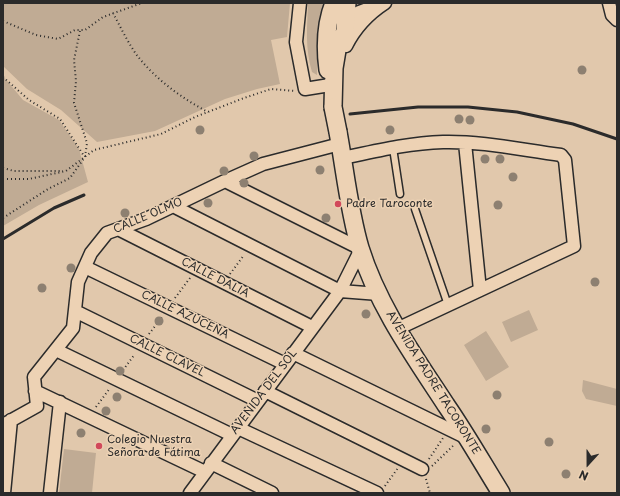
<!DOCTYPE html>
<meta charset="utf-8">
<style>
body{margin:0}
#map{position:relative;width:620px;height:496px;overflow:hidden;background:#e1c8ac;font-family:"Playpen Sans",sans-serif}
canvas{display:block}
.frame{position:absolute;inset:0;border:4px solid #2b2b2b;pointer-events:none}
.north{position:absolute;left:568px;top:444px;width:40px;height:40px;-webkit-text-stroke:3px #edd2b4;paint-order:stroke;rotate:201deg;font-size:11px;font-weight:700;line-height:16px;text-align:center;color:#2b2b2b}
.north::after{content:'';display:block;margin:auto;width:14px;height:18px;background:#2b2b2b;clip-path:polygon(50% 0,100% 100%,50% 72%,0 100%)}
</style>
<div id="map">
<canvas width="620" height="496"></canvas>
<div class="frame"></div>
<div class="north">N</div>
</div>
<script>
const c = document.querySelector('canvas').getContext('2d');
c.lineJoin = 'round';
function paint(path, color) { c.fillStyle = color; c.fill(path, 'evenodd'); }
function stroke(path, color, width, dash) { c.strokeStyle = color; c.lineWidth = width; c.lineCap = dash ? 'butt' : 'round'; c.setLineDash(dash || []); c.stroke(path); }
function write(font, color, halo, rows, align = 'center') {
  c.font = font + ' "Playpen Sans",sans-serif'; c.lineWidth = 3; c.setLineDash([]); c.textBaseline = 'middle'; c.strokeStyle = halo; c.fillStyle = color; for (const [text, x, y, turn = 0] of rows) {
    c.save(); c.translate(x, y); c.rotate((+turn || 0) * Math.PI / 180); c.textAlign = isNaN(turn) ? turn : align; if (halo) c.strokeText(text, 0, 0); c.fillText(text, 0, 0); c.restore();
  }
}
paint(new Path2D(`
 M3 3H290L287 37 271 40 280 84 257 89 225 99 155 131 97 142 61 110 27 89 3 66Z
 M308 3H324L317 41V75L312 72C305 48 307 28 308 3Z
 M3 76 23 100 59 120 79 149 88 182 39 205 3 226Z
 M529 310 538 330 511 342 502 322Z
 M486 331 509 367 486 381 464 345Z
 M583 380 617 389V406L586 399 582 391Z
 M64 449 96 453 92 493H59Z`), '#c0ab94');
const lane = new Path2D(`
 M393 148 400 194
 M415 209 448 305`);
const street = new Path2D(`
 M300 3 296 42 305 89 330 85
 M609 3 612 15 617 20
 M343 27 359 12 375 6
 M346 46C355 28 368 14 385 3
 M465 143 480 290
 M343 158C376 151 409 143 443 142 482 141 522 150 561 155L565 160 574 246 397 329
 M173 206 340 291 379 294
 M118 229 312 327
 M85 267 285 364
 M75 311 258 401
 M56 350 232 435
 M293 353 467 438
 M35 391 205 472
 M265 391 422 469
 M3 425 37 406 34 377 73 328 78 282 91 253 107 233 146 219 225 181 263 164 340 144
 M238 428 377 493
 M211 463 272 493
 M4 493 11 420
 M50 493 60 402
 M190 493 340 291 361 249 225 181`);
const secondary = new Path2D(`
 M328 70C325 47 325 25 334 3
 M333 107 334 68 337 50 345 31 347 3
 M338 132C345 170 349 211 360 248 378 306 414 356 446 405 466 434 483 464 501 493`);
stroke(lane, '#2b2b2b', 9);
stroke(street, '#2b2b2b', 15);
stroke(secondary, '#2b2b2b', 20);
stroke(new Path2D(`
 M113 13C120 26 127 41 136 54 154 78 181 98 208 112
 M3 21 36 35 58 39 75 30H85L103 17 142 3
 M3 77 29 100 60 119 84 156
 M3 168 14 171H63
 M3 179H29L66 171 94 150 161 134 195 117 244 98 271 89 295 91
 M3 218 48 189 70 178 85 157 87 143 74 103 76 81 74 60 80 31
 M230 274 244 255
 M175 298 190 278
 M149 334 162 317
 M123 370 135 354
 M96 407 110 388
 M429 459 443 438
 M432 466 455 444
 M426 479 430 493
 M385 486 398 468`), '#2b2b2b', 2, [1, 3]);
stroke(lane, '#edd2b4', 6);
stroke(street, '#edd2b4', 12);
stroke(secondary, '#edd2b4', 17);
stroke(new Path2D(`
 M350 114 418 107H468L517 112 573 124 617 139
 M3 239 54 208 84 195`), '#2b2b2b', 3);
const secondaryBridge = new Path2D(`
 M333 107 338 132`);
stroke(secondaryBridge, '#2b2b2b', 20, []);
stroke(secondaryBridge, '#edd2b4', 17);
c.fillStyle = '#8d8071';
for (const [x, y] of [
 [582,70],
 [459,119],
 [470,120],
 [200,130],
 [390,130],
 [254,156],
 [485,159],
 [500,159],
 [320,170],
 [224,171],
 [513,177],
 [244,183],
 [208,203],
 [498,205],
 [125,213],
 [326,218],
 [71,268],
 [595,282],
 [42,288],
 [366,314],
 [159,321],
 [120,371],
 [497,395],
 [117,397],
 [106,411],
 [486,429],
 [81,433],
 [549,442],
 [566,474]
]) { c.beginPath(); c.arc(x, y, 4.5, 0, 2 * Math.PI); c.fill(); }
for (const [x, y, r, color] of [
 [338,204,4,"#d1495b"],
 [99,446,4,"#d1495b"]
]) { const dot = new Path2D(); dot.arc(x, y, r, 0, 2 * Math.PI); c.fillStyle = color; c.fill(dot); stroke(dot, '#edd2b4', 1.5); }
write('11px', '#2b2b2b', '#edd2b4', [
 ["Padre Taroconte",346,204],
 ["Colegio Nuestra",107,440],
 ["Señora de Fátima",107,453]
], 'left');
write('11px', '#2b2b2b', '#edd2b4', [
 ["CALLE OLMO",148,216,-23],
 ["CALLE DALIA",215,278,27],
 ["CALLE AZUCENA",185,315,26],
 ["CALLE CLAVEL",167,356,26],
 ["AVENIDA PADRE TACORONTE",433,383,58],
 ["AVENIDA DEL SOL",264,392,-53]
]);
</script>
